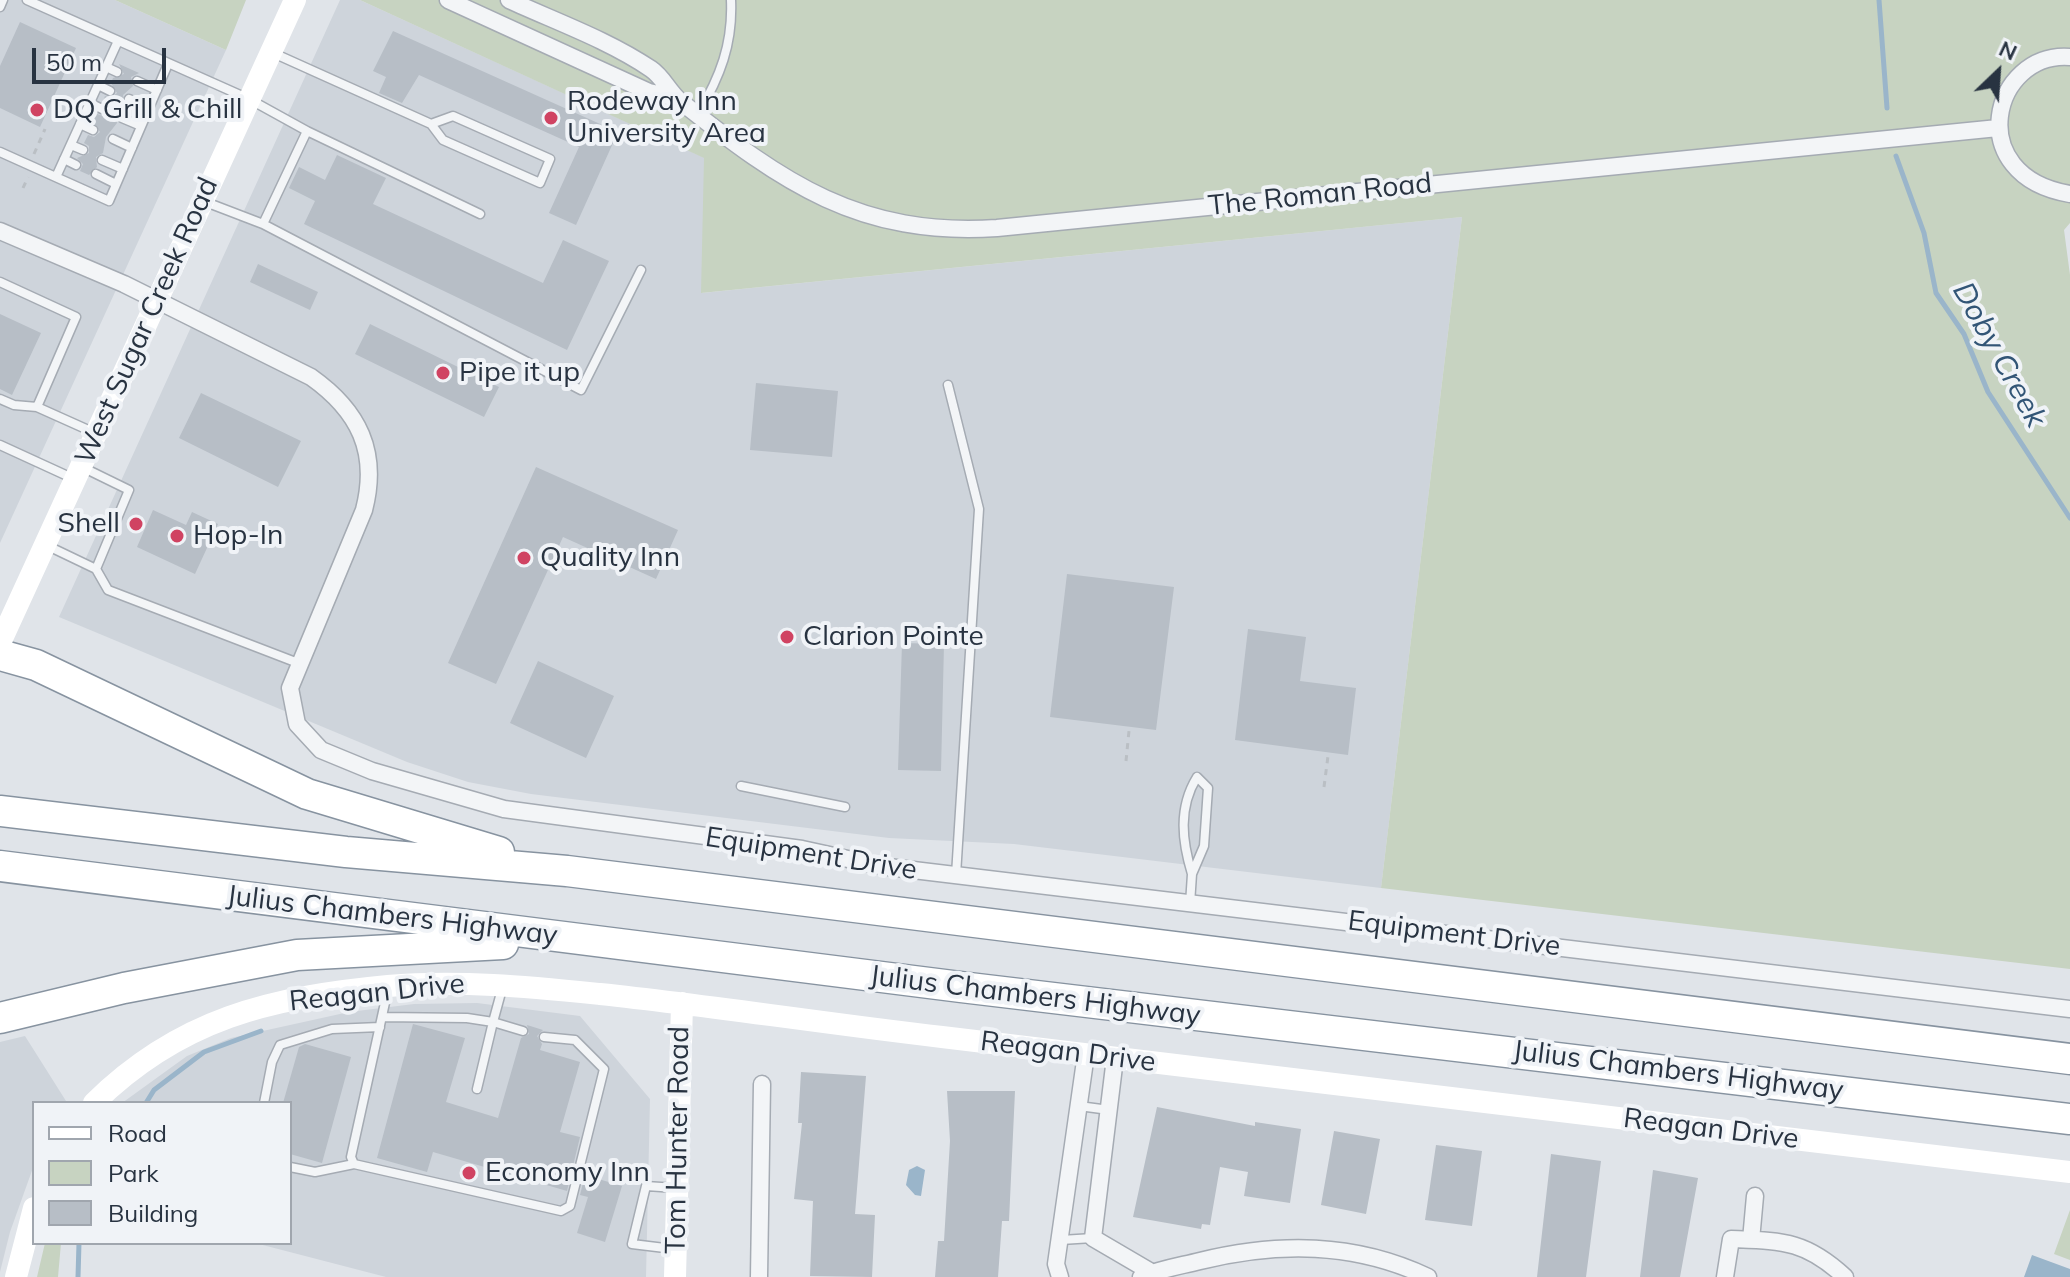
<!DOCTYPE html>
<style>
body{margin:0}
#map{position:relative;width:2070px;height:1277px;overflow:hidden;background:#e0e4e9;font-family:Mulish,sans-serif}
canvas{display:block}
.legend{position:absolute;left:32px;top:1101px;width:260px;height:144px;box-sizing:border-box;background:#f0f3f7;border:2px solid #a0a6ae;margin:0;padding:10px 14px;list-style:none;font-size:24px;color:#283341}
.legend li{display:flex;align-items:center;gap:16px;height:40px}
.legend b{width:40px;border:2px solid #a0a6ae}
.north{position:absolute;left:1958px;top:32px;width:80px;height:80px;-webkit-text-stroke:6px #f0f3f7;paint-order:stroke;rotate:25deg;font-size:22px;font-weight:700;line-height:32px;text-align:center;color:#283341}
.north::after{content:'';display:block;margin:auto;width:28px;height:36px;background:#283341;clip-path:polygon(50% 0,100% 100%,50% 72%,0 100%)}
.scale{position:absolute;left:32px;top:48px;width:134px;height:36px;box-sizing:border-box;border:4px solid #283341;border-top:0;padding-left:10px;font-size:24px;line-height:28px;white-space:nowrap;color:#283341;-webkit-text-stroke:6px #f0f3f7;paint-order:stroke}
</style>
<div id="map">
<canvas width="2070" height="1277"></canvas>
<ul class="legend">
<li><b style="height:10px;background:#fff"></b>Road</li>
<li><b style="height:22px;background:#c7d3c1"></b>Park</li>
<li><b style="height:22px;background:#b7bec6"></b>Building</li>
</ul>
<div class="north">N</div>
<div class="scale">50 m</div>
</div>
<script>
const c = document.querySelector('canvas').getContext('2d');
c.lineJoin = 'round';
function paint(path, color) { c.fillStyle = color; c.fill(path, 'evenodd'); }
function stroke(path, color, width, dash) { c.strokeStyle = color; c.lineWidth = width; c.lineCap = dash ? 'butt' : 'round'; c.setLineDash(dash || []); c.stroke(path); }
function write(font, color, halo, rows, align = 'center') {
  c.font = font + ' Mulish,sans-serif'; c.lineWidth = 8; c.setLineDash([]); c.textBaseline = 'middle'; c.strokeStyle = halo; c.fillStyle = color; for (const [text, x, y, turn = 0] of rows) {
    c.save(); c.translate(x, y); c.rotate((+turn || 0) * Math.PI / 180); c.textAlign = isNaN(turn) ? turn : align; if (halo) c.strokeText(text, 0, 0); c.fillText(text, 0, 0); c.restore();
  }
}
paint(new Path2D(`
 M0 0H115L226 50 0 543Z
 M340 0H360L705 158 702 293 1462 217 1381 888 1014 844 889 838 531 794 468 782 407 762 59 617Z
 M477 1003 580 1016 650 1099 646 1277H386L255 1243H290V1103H122L187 1056 231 1038 349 1012 414 1004Z
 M25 1036 66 1101 34 1103V1165L10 1232 0 1272V1042Z`), '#ced4db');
paint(new Path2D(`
 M115 0H246L226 50Z
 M360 0H2070V223L2064 230 2070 275V969L1381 888 1462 217 701 293 704 158Z
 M2070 1210V1260L2054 1254Z
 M45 1243H61L58 1277H37Z`), '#c7d3c1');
paint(new Path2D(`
 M917 1166 925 1170 921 1196 915 1195 906 1185 909 1170Z
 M2032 1255 2070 1269V1277H2024Z`), '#9ab5ca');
stroke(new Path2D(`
 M1879 0 1887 108
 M1896 156 1924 233 1936 293 1964 334 1988 392 2070 518
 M146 1103 154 1090 204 1052 261 1031
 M78 1277 79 1243`), '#9ab5ca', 5);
paint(new Path2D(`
 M20 22 76 48 40 127 0 108V66Z
 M393 31 618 132 576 225 549 213 579 147 419 75 402 103 379 93 386 77 373 71Z
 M119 64 139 73 131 77 133 86 123 95 125 105 116 115 117 123 106 137 103 153 96 157 97 167 89 175 80 171 83 164 77 158 89 153V146L84 143 88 135 94 137 100 132 93 122 97 114 103 116 109 111 103 101 105 96 111 98 117 93 111 83 113 78 124 74Z
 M337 155 386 178 373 204 543 283 563 240 609 261 567 350 304 224 315 201 289 188 299 167 325 180Z
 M258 264 318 292 310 310 250 282Z
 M0 314 41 333 12 395 0 389Z
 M370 324 499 387 484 417 355 354Z
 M756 383 838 391 832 457 750 450Z
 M201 393 301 441 278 487 179 438Z
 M536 467 678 530 656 579 563 537 496 684 448 663Z
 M153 510 186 525 192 512 218 524 195 574 137 547Z
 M1067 574 1174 587 1156 730 1050 717Z
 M1248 629 1306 637 1300 681 1356 688 1348 755 1235 740Z
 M902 643 944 644 941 771 898 770Z
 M538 661 614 696 586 758 510 723Z
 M413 1024 465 1038 446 1102 498 1118 521 1038 529 1034 527 1025 543 1030 537 1036 542 1044 540 1050 580 1062 560 1132 580 1137 567 1191 433 1152 427 1172 377 1158Z
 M305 1044 351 1057 322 1163 290 1154V1103H283L299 1047Z
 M801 1072 866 1076 855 1214 875 1215 872 1277 810 1276 813 1201 794 1199 802 1123H798Z
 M947 1091H1015L1009 1221H1002L998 1277H935L938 1241H944L950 1141Z
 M1157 1107 1255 1126V1122L1301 1129 1290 1203 1244 1196 1248 1172 1220 1167 1210 1225 1202 1224 1201 1229 1133 1217Z
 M1334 1131 1380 1139 1366 1214 1321 1205Z
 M1436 1145 1482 1151 1472 1226 1425 1220Z
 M1551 1154 1601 1161 1586 1277H1537Z
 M1653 1170 1698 1178 1680 1277H1640Z
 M585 1175 622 1186 605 1242 577 1233 588 1197 580 1195Z`), '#b7bec6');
const lane = new Path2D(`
 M27 0 249 99 307 131 263 224 203 201
 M0 7 3 0
 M271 52 431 124 443 140 540 183 550 159 453 116 431 124
 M106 67 117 72
 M137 81 157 90
 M98 85 110 91
 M129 99 149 108
 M90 103 102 109
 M698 114C720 77 733 44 731 0
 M122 118 141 126
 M80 124 93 130
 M307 131 480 214
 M113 139 132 148
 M71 145 83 150
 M0 152 109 201 168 64
 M64 159 76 165
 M102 160 123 169
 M96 174 116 184
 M56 177 118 41
 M263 224 581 390 641 270
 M0 282 76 317 37 407 95 433
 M948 385 979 509 956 875
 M0 399 14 405 37 407
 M0 445 72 478
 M48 546 96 569 129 490 82 467
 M96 569 108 590 298 663
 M741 786 845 807
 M1190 904 1192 874 1204 846 1208 788 1197 777C1178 808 1182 841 1192 874
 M388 989 351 1157 354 1164 561 1211 570 1206 604 1069 575 1040 544 1037
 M502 989 493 1022 523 1031
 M382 1017 467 1018 493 1022 477 1089
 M264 1103 272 1062 280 1045 332 1029 380 1027
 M1079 1106 1109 1110
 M290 1167 315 1172 354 1164
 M1061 1240 1093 1238
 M673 1249 632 1244 646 1186 676 1188`);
const street = new Path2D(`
 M448 0 649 92 677 98
 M509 0C557 22 608 40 651 69 663 77 669 92 680 101 783 183 860 237 997 228L1998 128
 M2070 57C1992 51 1961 176 2070 194
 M0 231 124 284 311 377C359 411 379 452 364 510L290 688 297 724 321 750 372 771 504 809 802 849 880 866 2070 1009
 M1115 1058 1093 1238 1151 1272
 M1751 1240 1755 1196
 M759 1277 762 1084
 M1060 1277 1056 1264 1086 1054
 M1141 1277C1160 1269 1180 1266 1200 1261 1278 1242 1354 1242 1428 1277
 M1725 1277 1731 1239C1782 1241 1805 1240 1845 1277`);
const highway = new Path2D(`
 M0 655 36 665 307 794 499 852
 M0 811 346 852 567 871 2070 1059
 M0 866 961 987 2070 1119
 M0 1018 124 988 297 955 503 944`);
stroke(lane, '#a5abb3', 11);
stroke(street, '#a5abb3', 19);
stroke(highway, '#8793a0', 33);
stroke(new Path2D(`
 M56 104 70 111
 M34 154 45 129
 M23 188 28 177
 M1126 761 1129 731
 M1324 787 1328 756`), '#babfc4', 3, [6, 6]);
stroke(lane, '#f3f5f7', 8);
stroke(street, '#f3f5f7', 16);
stroke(new Path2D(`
 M0 643 295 0
 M94 1103C179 1019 271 997 388 986 459 980 529 987 600 994 714 1006 828 1024 942 1037 1318 1082 1694 1127 2070 1172
 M16 1277 34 1208
 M675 1277 682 1003`), '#fff', 22);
stroke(highway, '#fff', 30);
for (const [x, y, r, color] of [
 [37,110,8,"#d04362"],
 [551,118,8,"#d04362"],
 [443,373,8,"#d04362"],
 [136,524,8,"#d04362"],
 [177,536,8,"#d04362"],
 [524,558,8,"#d04362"],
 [787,637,8,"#d04362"],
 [469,1173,8,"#d04362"]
]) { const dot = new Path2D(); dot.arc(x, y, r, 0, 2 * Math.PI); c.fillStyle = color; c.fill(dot); stroke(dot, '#f0f3f7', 3); }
write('28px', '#283341', '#f0f3f7', [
 ["Rodeway Inn",567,102],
 ["University Area",567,134],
 ["DQ Grill & Chill",53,110],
 ["Pipe it up",459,373],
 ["Shell",120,524,"right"],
 ["Hop-In",193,536],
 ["Quality Inn",540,558],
 ["Clarion Pointe",803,637],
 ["Economy Inn",485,1173]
], 'left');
write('28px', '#283341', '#f0f3f7', [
 ["The Roman Road",1320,195,-6],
 ["West Sugar Creek Road",147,321,-66],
 ["Equipment Drive",811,854,9],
 ["Julius Chambers Highway",392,916,7],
 ["Equipment Drive",1454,934,7],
 ["Reagan Drive",377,993,-6],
 ["Julius Chambers Highway",1035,996,7],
 ["Reagan Drive",1068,1052,7],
 ["Julius Chambers Highway",1678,1071,7],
 ["Reagan Drive",1711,1129,7],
 ["Tom Hunter Road",678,1140,-89]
]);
write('italic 30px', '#325576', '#f0f3f7', [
 ["Doby Creek",1999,355,61]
]);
</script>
